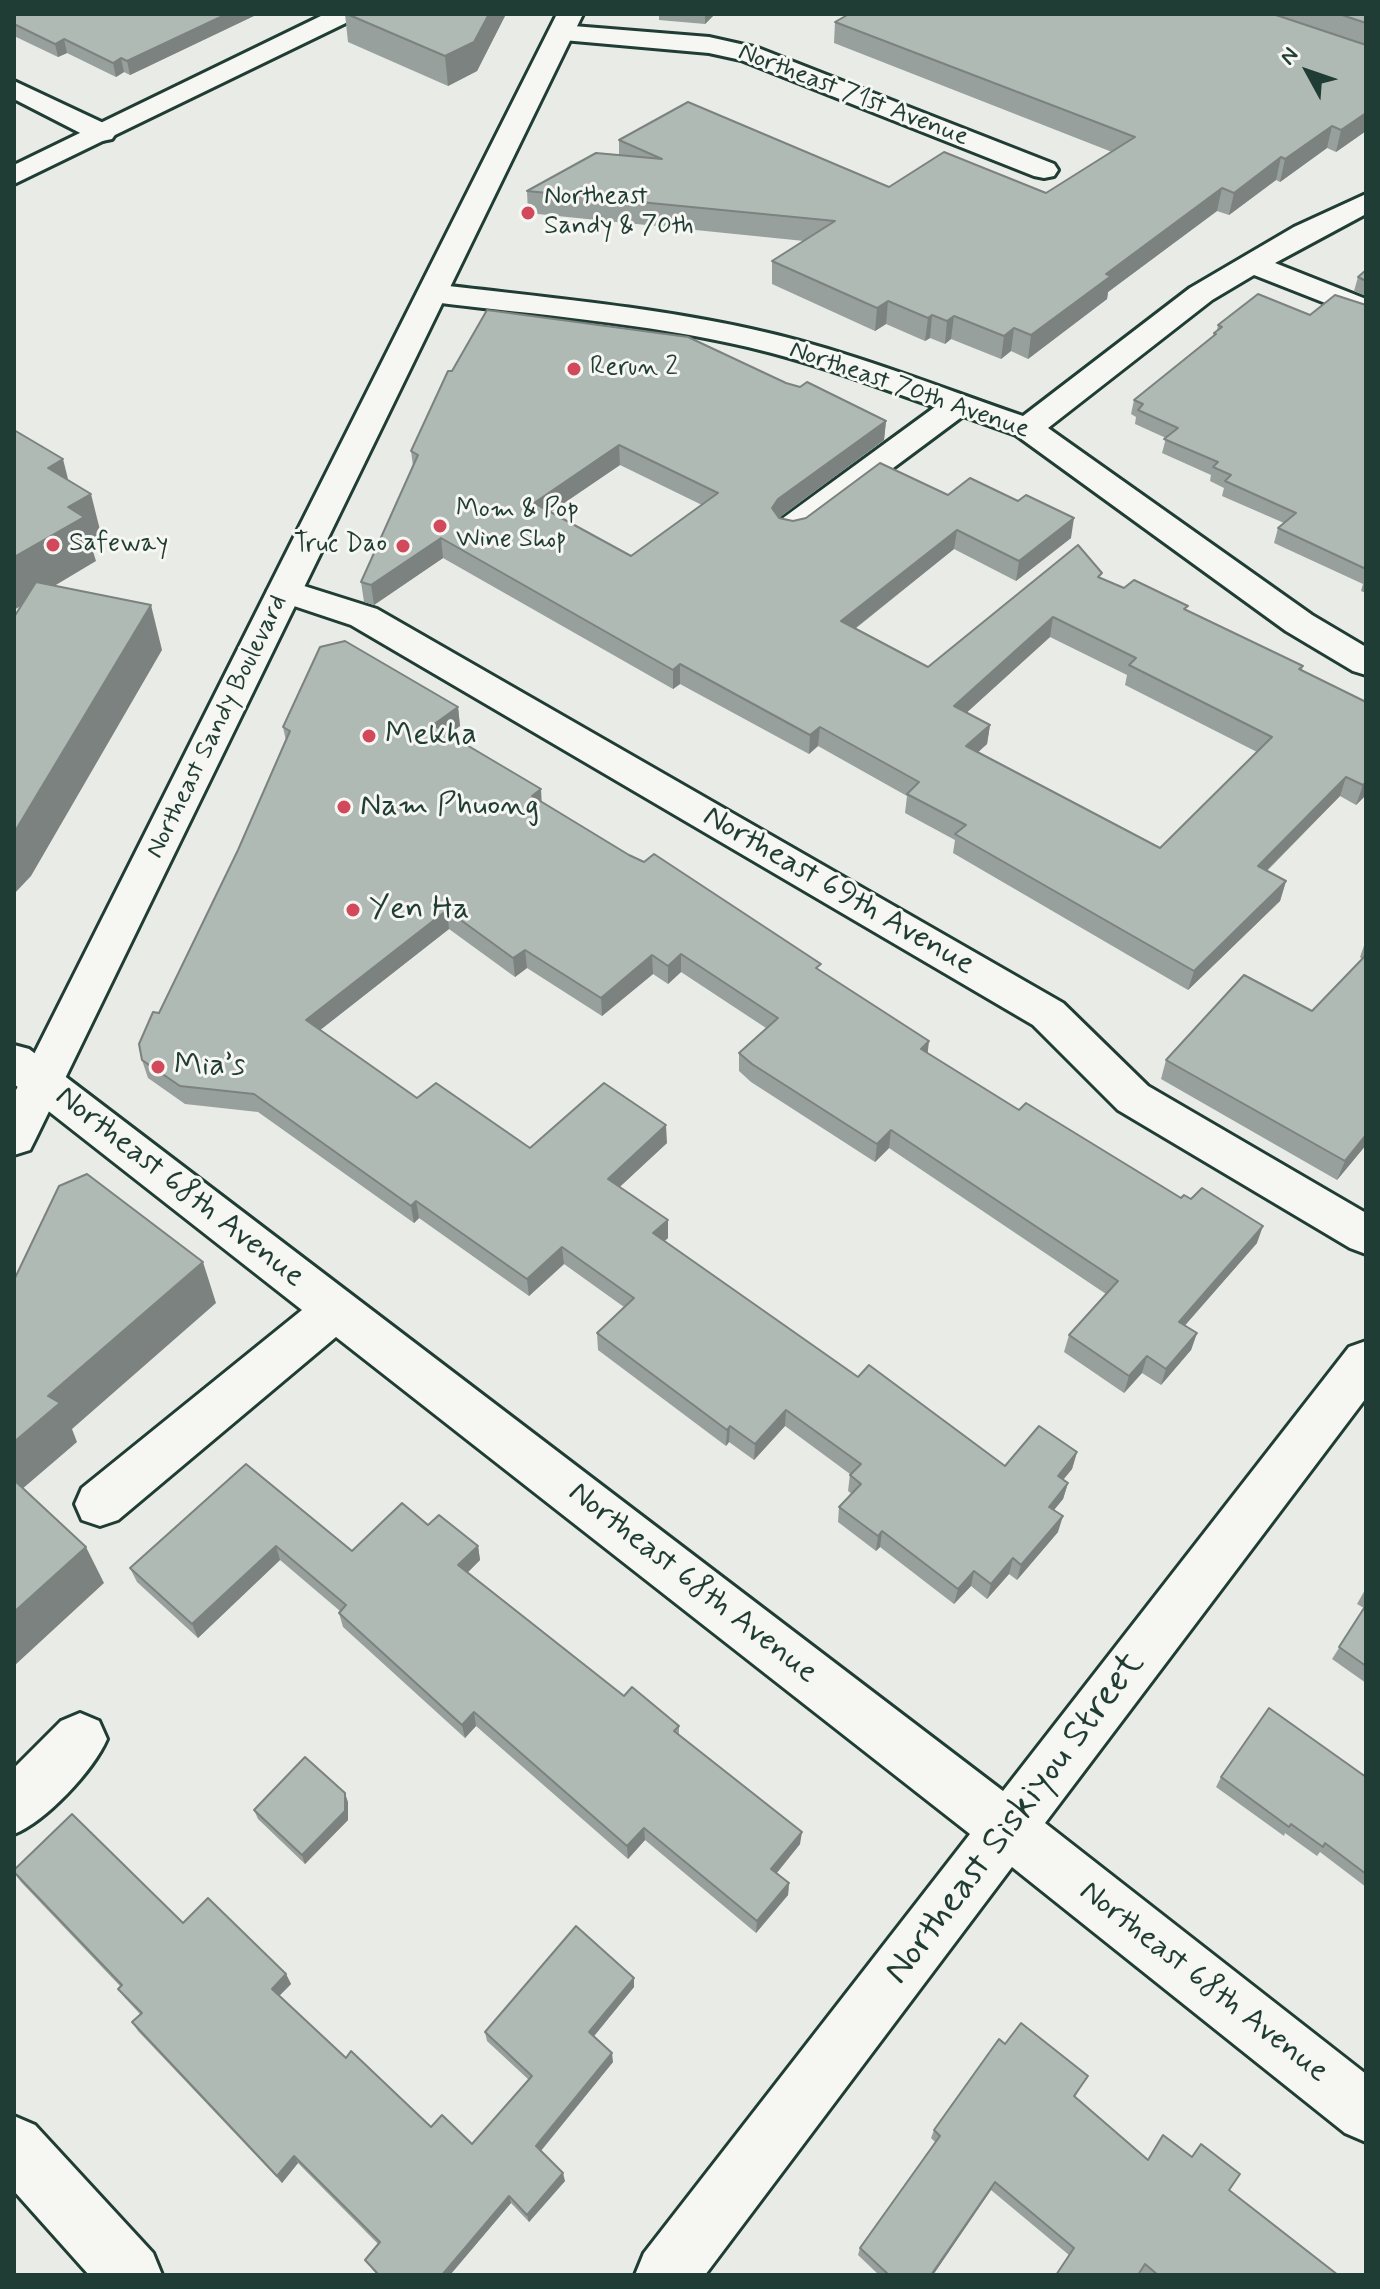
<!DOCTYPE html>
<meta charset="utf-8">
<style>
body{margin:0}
#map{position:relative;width:1380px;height:2289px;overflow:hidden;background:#e9ebe7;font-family:Mynerve,sans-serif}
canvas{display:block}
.frame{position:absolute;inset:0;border:16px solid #1f3d34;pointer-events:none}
.north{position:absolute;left:1268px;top:32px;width:80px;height:80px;-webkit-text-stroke:6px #f6f6f2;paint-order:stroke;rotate:310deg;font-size:22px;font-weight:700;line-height:32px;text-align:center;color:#1f3d34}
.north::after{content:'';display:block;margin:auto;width:28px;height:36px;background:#1f3d34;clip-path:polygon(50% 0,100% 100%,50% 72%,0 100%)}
</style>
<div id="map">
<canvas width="1380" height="2289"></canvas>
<div class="frame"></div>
<div class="north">N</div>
</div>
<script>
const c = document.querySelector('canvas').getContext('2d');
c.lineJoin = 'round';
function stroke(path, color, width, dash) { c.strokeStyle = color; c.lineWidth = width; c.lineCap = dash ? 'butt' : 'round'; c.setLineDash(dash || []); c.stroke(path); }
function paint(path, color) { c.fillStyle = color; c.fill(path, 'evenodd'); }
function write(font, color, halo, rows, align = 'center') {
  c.font = font + ' Mynerve,sans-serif'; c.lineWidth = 6; c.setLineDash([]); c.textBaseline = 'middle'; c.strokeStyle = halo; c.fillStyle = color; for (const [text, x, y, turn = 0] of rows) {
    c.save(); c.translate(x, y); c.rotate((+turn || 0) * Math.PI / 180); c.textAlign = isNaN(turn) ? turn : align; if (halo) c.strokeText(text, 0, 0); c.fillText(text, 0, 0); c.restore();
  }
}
const minor = new Path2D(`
 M561 25 709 37 758 48 1054 164 1058 170 1054 176 1044 178 1034 176 741 60 709 53 552 39 548 33 552 27Z
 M14 81 112 127 116 133 112 139 102 141 92 139 14 99Z
 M1366 194V214L1275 263 1366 299V319L1254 275 1212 300 1048 428 1312 615 1366 647V675L1353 671 1286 631 1016 435 963 416 803 535 791 538 779 535 774 528 779 521 935 407C873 385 812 362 748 347 645 323 538 315 433 302L422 299 418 293 422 287 433 284C539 297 647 306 751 329 844 349 933 385 1023 416L1190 288 1294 227Z
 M285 580 377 609 1063 1003 1148 1086 1366 1213V1254L1350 1248 1118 1110 1033 1025 351 625 273 599 267 591 273 583Z
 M14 1045 29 1049 1003 1791 1349 1347 1366 1341V1398L1045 1823 1366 2074V2142L1345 2133 1012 1867 705 2275H635L644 2253 970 1834 336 1337 118 1520 100 1526 82 1520 75 1504 82 1488 302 1310 14 1084Z
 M80 1713 99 1721 107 1739C93 1771 46 1821 14 1834V1768L61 1721Z
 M14 2116 35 2125 153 2253 162 2275H89L14 2191Z`);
const major = new Path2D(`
 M325 14H358L354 19 14 184V165Z
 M557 14H583L36 1138 30 1150 14 1155V1094Z`);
stroke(minor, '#1f3d34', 6);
stroke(major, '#1f3d34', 6);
paint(minor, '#f6f6f2');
paint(major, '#f6f6f2');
paint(new Path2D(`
 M14 14H258L130 75 124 72 116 77 67 53 58 57 14 36Z
 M345 14H506L477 71 448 86 348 42Z
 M659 14H715L705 24 659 20Z
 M849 14H1366V131L1336 152 1327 148 1280 182 1276 180 1229 215 1217 211 1108 292 1107 299 1028 359 1011 351 1001 359 951 339 945 344 930 338 925 341 886 324 875 331 772 284V261L804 241 528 213 527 191 619 155V140L889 187 1046 193 1112 152 834 43 835 22Z
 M1366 270V296L1354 291 1358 277Z
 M1366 305V593L1361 591 1363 584 1274 543 1278 528 1284 523 1222 496 1224 488 1210 481 1211 475 1162 453 1166 438 1135 424 1136 417 1131 414 1134 400 1213 336 1214 333 1217 330 1218 325 1310 315Z
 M786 383 886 421 884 440 779 518 793 521 948 495 1071 538 1016 581 954 549 855 629 928 667 1101 578 1124 588 1187 611 1303 666 1302 670 1366 702V795L1356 805 1340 796 1267 871 1286 881 1280 901 1188 990 953 853 955 840 905 813 907 796 818 746 809 754 680 684 673 689 443 558 374 605 364 602 361 582 413 466 411 451ZM620 465 702 505 631 556 550 512ZM1050 637 1127 675 1125 685 1257 752 1160 848 978 752 987 744 990 725 967 712Z
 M458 707 460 726 448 734 542 802 821 971 927 1053 1019 1110 1181 1198 1257 1243 1185 1325 1197 1333 1191 1350 1161 1385 1142 1373 1124 1393 1064 1352 1069 1335 1106 1294 889 1148 875 1162 751 1082 739 1071V1053L766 1028 681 972 668 984 653 974 602 1016 527 968 515 977 449 929 320 1030 417 1098 530 1148 667 1143 619 1187 668 1238 664 1241 858 1377 1005 1466 1077 1452 1072 1469 1063 1480 1068 1483 1063 1499 1054 1510 1058 1532 1017 1580 1009 1574 987 1599 971 1586 954 1604 880 1547 876 1551 838 1522 839 1507 852 1494 848 1491 850 1474 785 1426 754 1460 729 1442 726 1446 598 1350 597 1333 624 1307 564 1264 529 1296 419 1218 414 1223 258 1112 185 1104 148 1078 142 1060 159 1013 238 850 286 741 283 727Z
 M1366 940V1145L1337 1180 1161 1079 1166 1060 1312 1011 1362 959 1360 957Z
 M246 1464 352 1551 428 1525 478 1546 480 1560 468 1572 624 1696 679 1726V1735L800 1844 777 1873 789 1883 788 1895 756 1933 645 1840 628 1859 476 1726 465 1738 343 1627 339 1613 340 1611 280 1560 198 1638 137 1582 130 1568Z
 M1366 1588V1683L1332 1659 1364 1608 1357 1604Z
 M1221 1777H1366V1887L1320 1852 1317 1856 1285 1833 1284 1836 1216 1787Z
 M348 1802V1820L305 1864 258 1819 254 1810Z
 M14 1872 183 1923 286 1974 291 1984 279 1996 346 2058 431 2127 472 2144 529 2080 487 2041 485 2032 634 1978V1987L594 2036 613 2062 541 2151 565 2181 529 2222 511 2203 450 2275H377L365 2260 378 2244 298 2163 282 2183 138 2031 132 2022 140 2014 125 1998 118 1989 120 1986 21 1882Z
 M1005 2044 1088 2076 1075 2097 1147 2159 1192 2157 1201 2144 1229 2190 1338 2275H1144L1140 2272 1069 2255 991 2190 933 2275H879L858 2255 860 2248 935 2142 931 2138 934 2130Z`), '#97a09c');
paint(new Path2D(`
 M227 14H258L130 75 127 61Z
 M489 14H506L477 71 448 86 445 56Z
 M705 14H715L705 24Z
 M64 39 67 53 58 57 55 44Z
 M121 58 124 72 116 77 113 63Z
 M1366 113V131L1336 152 1341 130Z
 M1332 126 1327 148 1280 182 1285 159Z
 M1281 157 1276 180 1229 215 1234 193Z
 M1222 188 1217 211 1108 292 1107 299 1028 359 1031 335 1106 274Z
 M888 301 886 324 875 331 877 308Z
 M932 315 930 338 925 341 928 318Z
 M954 316 951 339 945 344 947 321Z
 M1014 328 1011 351 1001 359 1004 336Z
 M886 421 884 440 777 519 772 508 778 499Z
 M619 445 620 465 535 523 534 503Z
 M63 459 74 503 91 494 102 538 91 545 96 561 14 610V557L48 468Z
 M1074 518 1071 538 1016 581 1019 561Z
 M957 530 954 549 839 641 841 621Z
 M441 538 443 558 374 605 371 585Z
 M151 605 162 650 31 876 14 894V833Z
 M1053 617 1050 637 952 726 954 706Z
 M680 664V684L673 689V670Z
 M458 707 460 726 435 744 433 725Z
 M990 725 987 744 963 766 966 746Z
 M820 727 818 746 809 754 810 735Z
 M1346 777 1340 796 1252 885 1258 866Z
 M1366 782V795L1356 805 1363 785Z
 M541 789 542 808 532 796Z
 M1286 881 1280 901 1188 990 1194 971Z
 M447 910 449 929 310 1038 306 1020Z
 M525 950 527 968 515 977 513 958Z
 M681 954V972L668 984V966Z
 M652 955 653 974 602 1016 601 998Z
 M929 1041 927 1059 921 1049Z
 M666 1125 667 1143 609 1197 608 1179Z
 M891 1130 889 1148 875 1162 877 1144Z
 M1366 1135V1145L1337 1180 1345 1161Z
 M416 1201 419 1218 414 1223 411 1206Z
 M668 1220V1238L654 1251 653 1233Z
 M1263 1226 1257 1243 1174 1338 1179 1322Z
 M562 1247 564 1264 529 1296 527 1279Z
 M203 1262 216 1303 72 1429 77 1442 14 1496V1442L48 1396Z
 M1197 1333 1191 1350 1161 1385 1166 1369Z
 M1147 1356 1142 1373 1124 1393 1129 1376Z
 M786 1410 785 1426 754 1460 755 1444Z
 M730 1426 729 1442 726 1446 727 1430Z
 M1077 1452 1072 1469 1053 1492 1058 1476Z
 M1068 1483 1063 1499 1044 1522 1049 1507Z
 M1063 1516 1058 1532 1017 1580 1021 1565Z
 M882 1531 880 1547 876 1551 878 1536Z
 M276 1546 280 1560 198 1638 192 1624Z
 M478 1546 480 1560 461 1579 458 1565Z
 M86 1547 104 1583 14 1666V1612Z
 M1013 1558 1009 1574 987 1599 991 1584Z
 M974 1571 971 1586 954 1604 958 1589Z
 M474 1712 476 1726 465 1738 462 1725Z
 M345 1793 348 1802V1820L305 1864 302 1855Z
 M644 1828 645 1840 628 1859 627 1846Z
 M802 1832 800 1844 770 1881 771 1869Z
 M789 1883 788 1895 756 1933 757 1921Z
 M286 1974 291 1984 277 1998 272 1989Z
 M634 1978V1987L590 2041 589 2032Z
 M612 2053 613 2062 538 2154 536 2146Z
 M294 2156 298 2163 282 2183 277 2176Z
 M563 2173 565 2181 529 2222 527 2215Z
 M995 2182 991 2190 933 2275H931Z
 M509 2196 511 2203 450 2275H442Z`), '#7b827f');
const building = new Path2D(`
 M14 14H227L127 61 121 58 113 63 64 39 55 44 14 24Z
 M347 14H489L474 42 445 56Z
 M849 14H1273L1366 45V113L1341 130 1332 126 1285 159 1281 157 1234 193 1222 188 1106 274 1111 276 1031 335 1014 328 1004 336 954 316 947 321 932 315 928 318 888 301 877 308 772 261 835 221 527 191 596 153 662 159 619 140 688 102 889 187 944 152 1046 193 1135 137 835 22Z
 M1339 14H1366V23Z
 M1366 270V281L1358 277Z
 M1258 294 1310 315 1335 295 1366 305V569L1278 528 1296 513 1225 481 1231 475 1213 467 1218 462 1164 439 1178 428 1138 410 1143 404 1134 400 1216 334 1214 333 1222 327 1218 325Z
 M487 310 688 337 786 383 800 387 807 382 886 421 778 499 772 508 779 518 793 521 806 518 880 463 948 495 970 478 1018 501 1026 495 1074 518 1019 561 957 530 841 621 928 667 1078 545 1102 573 1098 577 1124 588 1134 580 1188 606 1184 609 1303 666 1299 669 1366 702V782L1363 785 1346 777 1258 866 1286 881 1194 971 955 834 966 825 907 794 919 782 820 727 810 735 680 664 673 670 441 538 371 585 361 582 418 455 411 451 448 371H452ZM619 445 718 493 631 556 534 503ZM1053 617 1136 658 1129 665 1272 737 1160 848 966 746 990 725 954 706Z
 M14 430 63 459 48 468 91 494 68 507 84 517 14 557Z
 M36 582 151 605 14 833V617Z
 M345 641 458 707 433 725 541 789 532 796 629 855 644 862 654 854 821 964 816 968 929 1041 921 1049 1019 1110 1026 1103 1181 1198 1184 1195 1191 1199 1202 1188 1263 1226 1179 1322 1197 1333 1166 1369 1147 1356 1129 1376 1069 1335 1118 1281 891 1130 877 1144 752 1064 739 1053 778 1018 681 954 668 966 652 955 601 998 525 950 513 958 447 910 306 1020 417 1098 436 1083 530 1148 604 1083 666 1125 608 1179 668 1220 653 1233 858 1377 869 1365 1005 1466 1039 1426 1077 1452 1058 1476 1068 1483 1049 1507 1063 1516 1021 1565 1013 1558 991 1584 974 1571 958 1589 882 1531 878 1536 839 1507 861 1484 850 1475 861 1464 786 1410 755 1444 730 1426 727 1430 597 1333 634 1298 562 1247 527 1279 416 1201 411 1206 254 1094 180 1086 142 1060 139 1044 153 1012 159 1013 238 850 290 731 283 727 320 647Z
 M1366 955V1135L1345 1161 1166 1060 1244 975 1312 1011Z
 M87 1174 203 1262 48 1396 60 1403 14 1442V1280L59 1186Z
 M246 1464 352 1551 402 1503 428 1525 439 1515 478 1546 458 1565 624 1696 632 1687 679 1726 674 1731 802 1832 771 1869 789 1883 757 1921 644 1828 627 1846 474 1712 462 1725 339 1613 346 1605 276 1546 192 1624 130 1568Z
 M14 1480 86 1547 14 1612Z
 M1366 1605V1666L1339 1647Z
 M1269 1708 1366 1777V1874L1325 1843 1323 1847 1291 1824 1289 1827 1221 1777Z
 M305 1757 345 1793V1811L302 1855 254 1810Z
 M72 1814 183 1923 208 1898 286 1974 272 1989 346 2058 351 2051 431 2127 442 2115 472 2144 532 2076 485 2032 576 1926 634 1978 589 2032 612 2053 536 2146 563 2173 527 2215 509 2196 442 2275H379L365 2260 380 2242 294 2156 277 2176 132 2022 142 2013 118 1989 122 1985 14 1872V1870Z
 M1021 2023 1088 2076 1074 2096 1148 2160 1163 2135 1192 2157 1201 2144 1240 2174 1229 2190 1338 2275H1158L1145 2264 1138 2275H1056L1074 2248 995 2182 931 2275H889L860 2248 940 2136 934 2130 999 2039 1005 2044Z`);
paint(building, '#b0bab5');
stroke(building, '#7b827f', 2);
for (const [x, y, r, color] of [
 [528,213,8,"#d1495b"],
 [574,369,8,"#d1495b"],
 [440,526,8,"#d1495b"],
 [53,545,8,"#d1495b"],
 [403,546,8,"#d1495b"],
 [369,736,8,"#d1495b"],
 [344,807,8,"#d1495b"],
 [353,910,8,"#d1495b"],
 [158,1067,8,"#d1495b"]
]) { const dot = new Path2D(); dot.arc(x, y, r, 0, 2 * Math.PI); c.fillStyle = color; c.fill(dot); stroke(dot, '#f6f6f2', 3); }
write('26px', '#1f3d34', '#f6f6f2', [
 ["Northeast 71st Avenue",853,96,21],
 ["Northeast 70th Avenue",909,391,19],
 ["Northeast Sandy Boulevard",218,727,-64]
]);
write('26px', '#1f3d34', '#f6f6f2', [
 ["Northeast",544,198],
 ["Sandy & 70th",544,228],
 ["Rerun 2",590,369],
 ["Mom & Pop",456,511],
 ["Wine Shop",456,541],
 ["Safeway",69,545],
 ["Truc Dao",387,546,"right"]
], 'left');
write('32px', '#1f3d34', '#f6f6f2', [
 ["Mekha",385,736],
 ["Nam Phuong",360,807],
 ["Yen Ha",369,910],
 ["Mia’s",174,1067]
], 'left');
write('32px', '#1f3d34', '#f6f6f2', [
 ["Northeast 69th Avenue",838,892,30],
 ["Northeast 68th Avenue",179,1188,38],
 ["Northeast 68th Avenue",692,1584,38],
 ["Northeast 68th Avenue",1203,1983,38]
]);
write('38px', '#1f3d34', '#f6f6f2', [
 ["Northeast Siskiyou Street",1016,1819,-53]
]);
</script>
